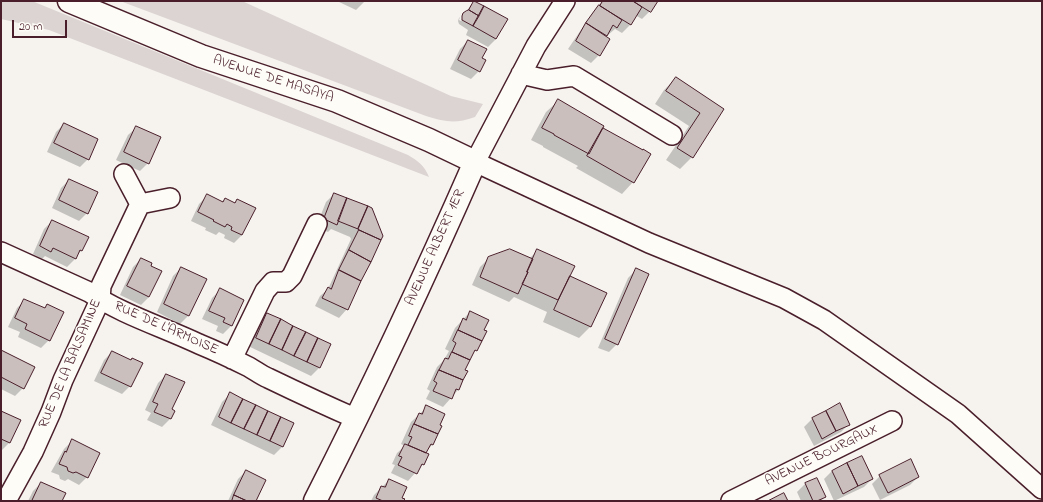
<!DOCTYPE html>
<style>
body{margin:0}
#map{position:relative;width:1043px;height:502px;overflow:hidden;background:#f6f3ef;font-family:"Indie Flower",sans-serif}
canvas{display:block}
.frame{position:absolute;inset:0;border:2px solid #4a1f2b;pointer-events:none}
.scale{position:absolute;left:12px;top:20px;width:55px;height:18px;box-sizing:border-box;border:2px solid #4a1f2b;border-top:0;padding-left:5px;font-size:12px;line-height:14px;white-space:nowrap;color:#4a1f2b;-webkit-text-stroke:3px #fdfcf7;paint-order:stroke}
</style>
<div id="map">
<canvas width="1043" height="502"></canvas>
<div class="frame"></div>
<div class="scale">20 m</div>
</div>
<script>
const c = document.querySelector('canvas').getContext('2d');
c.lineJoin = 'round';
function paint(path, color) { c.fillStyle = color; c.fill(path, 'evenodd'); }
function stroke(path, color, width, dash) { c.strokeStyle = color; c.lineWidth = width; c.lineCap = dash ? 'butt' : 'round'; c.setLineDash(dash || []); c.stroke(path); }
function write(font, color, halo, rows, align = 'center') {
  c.font = font + ' "Indie Flower",sans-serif'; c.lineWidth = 3; c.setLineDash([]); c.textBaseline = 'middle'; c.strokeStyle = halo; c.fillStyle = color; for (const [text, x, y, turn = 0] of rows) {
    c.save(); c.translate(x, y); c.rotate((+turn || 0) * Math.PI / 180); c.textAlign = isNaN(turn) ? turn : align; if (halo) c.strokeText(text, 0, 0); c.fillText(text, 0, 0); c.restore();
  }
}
paint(new Path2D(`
 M1 1H32L408 155C418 161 424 165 429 177L49 30 1 19Z
 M120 1H242L451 96 483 104 475 117C455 124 446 122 426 116Z`), '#dcd4d2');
paint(new Path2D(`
 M337 1H365L356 10Z
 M602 1H657L650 11 642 19 635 15 630 25 622 33 615 29 608 35 607 34 599 55 591 63 568 49 591 15Z
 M474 2 507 20 496 39 488 47 466 35 468 30 459 24 458 21 459 18 460 17 459 20 461 21 464 14 467 11 470 6Z
 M468 41 481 58 479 71 471 79 450 69 460 49Z
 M676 78 723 109 692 157 680 169 666 160 689 126 655 104 664 90Z
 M558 101 602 128 643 152 633 182 622 194 576 168 578 166 543 147V146L531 140 546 112Z
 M64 124 88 159 80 167 47 152 56 132Z
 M137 127 148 163 140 171 116 160 128 135Z
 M69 180 87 213 79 221 52 208 61 188Z
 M334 194 371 209 347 309 339 318 315 306 320 296 328 289 351 239 350 237 331 229 328 232 316 227 326 202Z
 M207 196 221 202 225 199 234 203 237 200 254 208 242 235 234 243 224 238 225 235 219 232 216 235 205 230 206 228 191 221 199 204Z
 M52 221 88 237 81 251 77 255 75 259 67 267 45 256 42 259 33 254 44 229Z
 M537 251 568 277 606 294 591 326 579 338 543 322 547 312 514 297 509 302 472 285 480 267 489 258 529 259Z
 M141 259 149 297 141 305 120 295 133 267Z
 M181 268 188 316 180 324 157 312 173 276Z
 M636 270 617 344 609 352 598 348 628 278Z
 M220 290 243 300 231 326 223 334 216 331 218 326 202 319 212 298Z
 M25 300 44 309 48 305 49 340 41 348 18 337 20 332 8 327 17 308Z
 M470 312 483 331 476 350 471 356 464 371 466 372 458 390 443 407 426 399 430 391 427 389 437 367 444 360 449 351 445 349 455 328Z
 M267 315 330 344 319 368 311 376 248 346 259 323Z
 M1 351 23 388 15 396 1 389Z
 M112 352 130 386 122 394 94 381 104 360Z
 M166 375 171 409 174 411 170 419 162 427 147 420 151 413 145 410 158 383Z
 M230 394 293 423 282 447 274 455 211 425 222 402Z
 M427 407 432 445 427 450 425 454 423 464 408 481 391 473 395 465 392 464 397 453 405 446 401 444 411 422Z
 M1 412 9 443 1 451Z
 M812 419 849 424 841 432 814 446 804 427Z
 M72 441 87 477 79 485 68 479 65 481 60 479 59 475 51 472 64 449Z
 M246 471 255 501H228L238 479Z
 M832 471 872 479 864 487 834 501 824 479Z
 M880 476 918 477 910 485 880 500 872 484Z
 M816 479 825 496 821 501H801L797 492 805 484Z
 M389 480 402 501H371L374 495Z
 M41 483 61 501H28L33 491Z`), '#0003');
const building = new Path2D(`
 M474 1 484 6 479 16 469 10Z
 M603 1H633L642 7 631 25 600 6Z
 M633 1H658L651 12Z
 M599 5 622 20 617 28 613 25 607 36 586 23Z
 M484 6 508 19 496 39 473 26Z
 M469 10 479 16 473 26 462 20V16L463 13 466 11Z
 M586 23 610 39 600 56 576 41Z
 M468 40 487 49 482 58 486 60 480 72 458 60Z
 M676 77 724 109 693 158 677 148 700 113 666 91Z
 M558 99 604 126 589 154 554 135V134L542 128Z
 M64 123 98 139 89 160 54 143Z
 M136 126 161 137 149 164 124 152Z
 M603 128 643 150V149L651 154 634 183 587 156Z
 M69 179 98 192 88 214 59 200Z
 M334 193 347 198 337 225 324 219Z
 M207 194 223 202 225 198 235 203 237 199 256 208 242 235 231 230 232 227 227 224 225 227 213 221 214 220 198 212Z
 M347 198 368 206 358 229 338 221Z
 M368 206 372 208 383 236 381 240 359 230 358 229Z
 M52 220 89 237 82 251 80 250 76 259 53 248 51 252 40 246Z
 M359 230 381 240 371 262 349 250Z
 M510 249 533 259 527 272H528L518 294 480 277 488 257Z
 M537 249 575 266 558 300 522 284 528 272H527Z
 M349 250 371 262 361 281 339 270Z
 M141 258 152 263 151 266 162 271 149 297 127 286Z
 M181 267 207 279 189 316 164 304Z
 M636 268 649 274 618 345 605 339Z
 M339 270 361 281 348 310 322 298 328 287 331 289Z
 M570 276 607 293 591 327 554 310Z
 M220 288 244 300 232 326 223 322 225 318 209 311Z
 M24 299 45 308 47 304 64 312 50 341 25 329 27 324 15 318Z
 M470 311 489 320 484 330 487 331 482 341 458 330 463 318 466 320Z
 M267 313 281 319 269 344 256 338Z
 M281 319 293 326 282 350 269 344Z
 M293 326 306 332 294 356 282 350Z
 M458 330 482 341 477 351 475 350 470 360 452 352 456 343 453 341Z
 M306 332 318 338 307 362 294 356Z
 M318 338 331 344 320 368 307 362Z
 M1 350 35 367 24 389 1 377Z
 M112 351 131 360 132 358 143 363 131 387 101 373Z
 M452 352 470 360 465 370 468 371 463 380 439 370 445 358 448 359Z
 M439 370 463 380 459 390 456 389 452 399 433 391 437 383 434 381Z
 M166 374 185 382 172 409 175 411 171 419 154 412 158 404 153 402Z
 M230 392 243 399 231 423 219 417Z
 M243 399 256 405 244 429 231 423Z
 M840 403 850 425 836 431 826 411Z
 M256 405 268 411 257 435 244 429Z
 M426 405 445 414 440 425 442 426 438 434 414 424 419 413 422 414Z
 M1 411 21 420 10 443 1 439Z
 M268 411 281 417 270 441 257 435Z
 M826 411 836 431 822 439 812 418Z
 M281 417 294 423 283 447 270 441Z
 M414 424 438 434 433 445 431 444 426 453 408 445 412 437 409 436Z
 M72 439 100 453 88 478 76 472 73 473 68 471 67 467 59 464 65 451 66 452Z
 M405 444 429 454 424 465 422 464 417 474 398 465 402 457 399 456Z
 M862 456 873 479 858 486 847 463Z
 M911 459 919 477 888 493 879 475Z
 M847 463 858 486 843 494 832 471Z
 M246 470 266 480 256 501H247L234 495Z
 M817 478 826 497 817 501H813L805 483Z
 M389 479 407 487 402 498 405 499 403 501H383L376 498 381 486 385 487Z
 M41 482 66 493 62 501H32Z
 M784 493 788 501H768Z
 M234 495 247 501H232Z`);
paint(building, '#cbbfbe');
stroke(building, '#4a1f2b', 1);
const minor = new Path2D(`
 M565 1 536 46 475 162 649 243 784 298 824 320 958 414 1042 489
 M521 74 547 80 574 76 672 135
 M124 174 140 204
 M1 252 89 292C121 314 163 327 199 344 216 351 233 359 249 367 256 371 261 375 268 378 297 392 327 406 357 419
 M232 359 265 291 273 282H286L292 276 317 224
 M6 501 33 452 51 412 63 380 100 300 101 286 140 204 170 198
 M731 501 892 421`);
const major = new Path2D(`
 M69 1 201 56 337 101 429 140 475 162C425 276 372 389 315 501`);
stroke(minor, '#4a1f2b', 22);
stroke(major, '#4a1f2b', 25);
stroke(minor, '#fdfcf7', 19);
stroke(major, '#fdfcf7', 22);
write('14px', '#4a1f2b', '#fdfcf7', [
 ["AVENUE DE MASAYA",273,80,18],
 ["AVENUE ALBERT 1ER",436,248,-66],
 ["RUE DE L'ARMOISE",166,329,24],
 ["RUE DE LA BALSAMINE",71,364,-67],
 ["AVENUE BOURGAUX",822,456,-26]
]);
</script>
